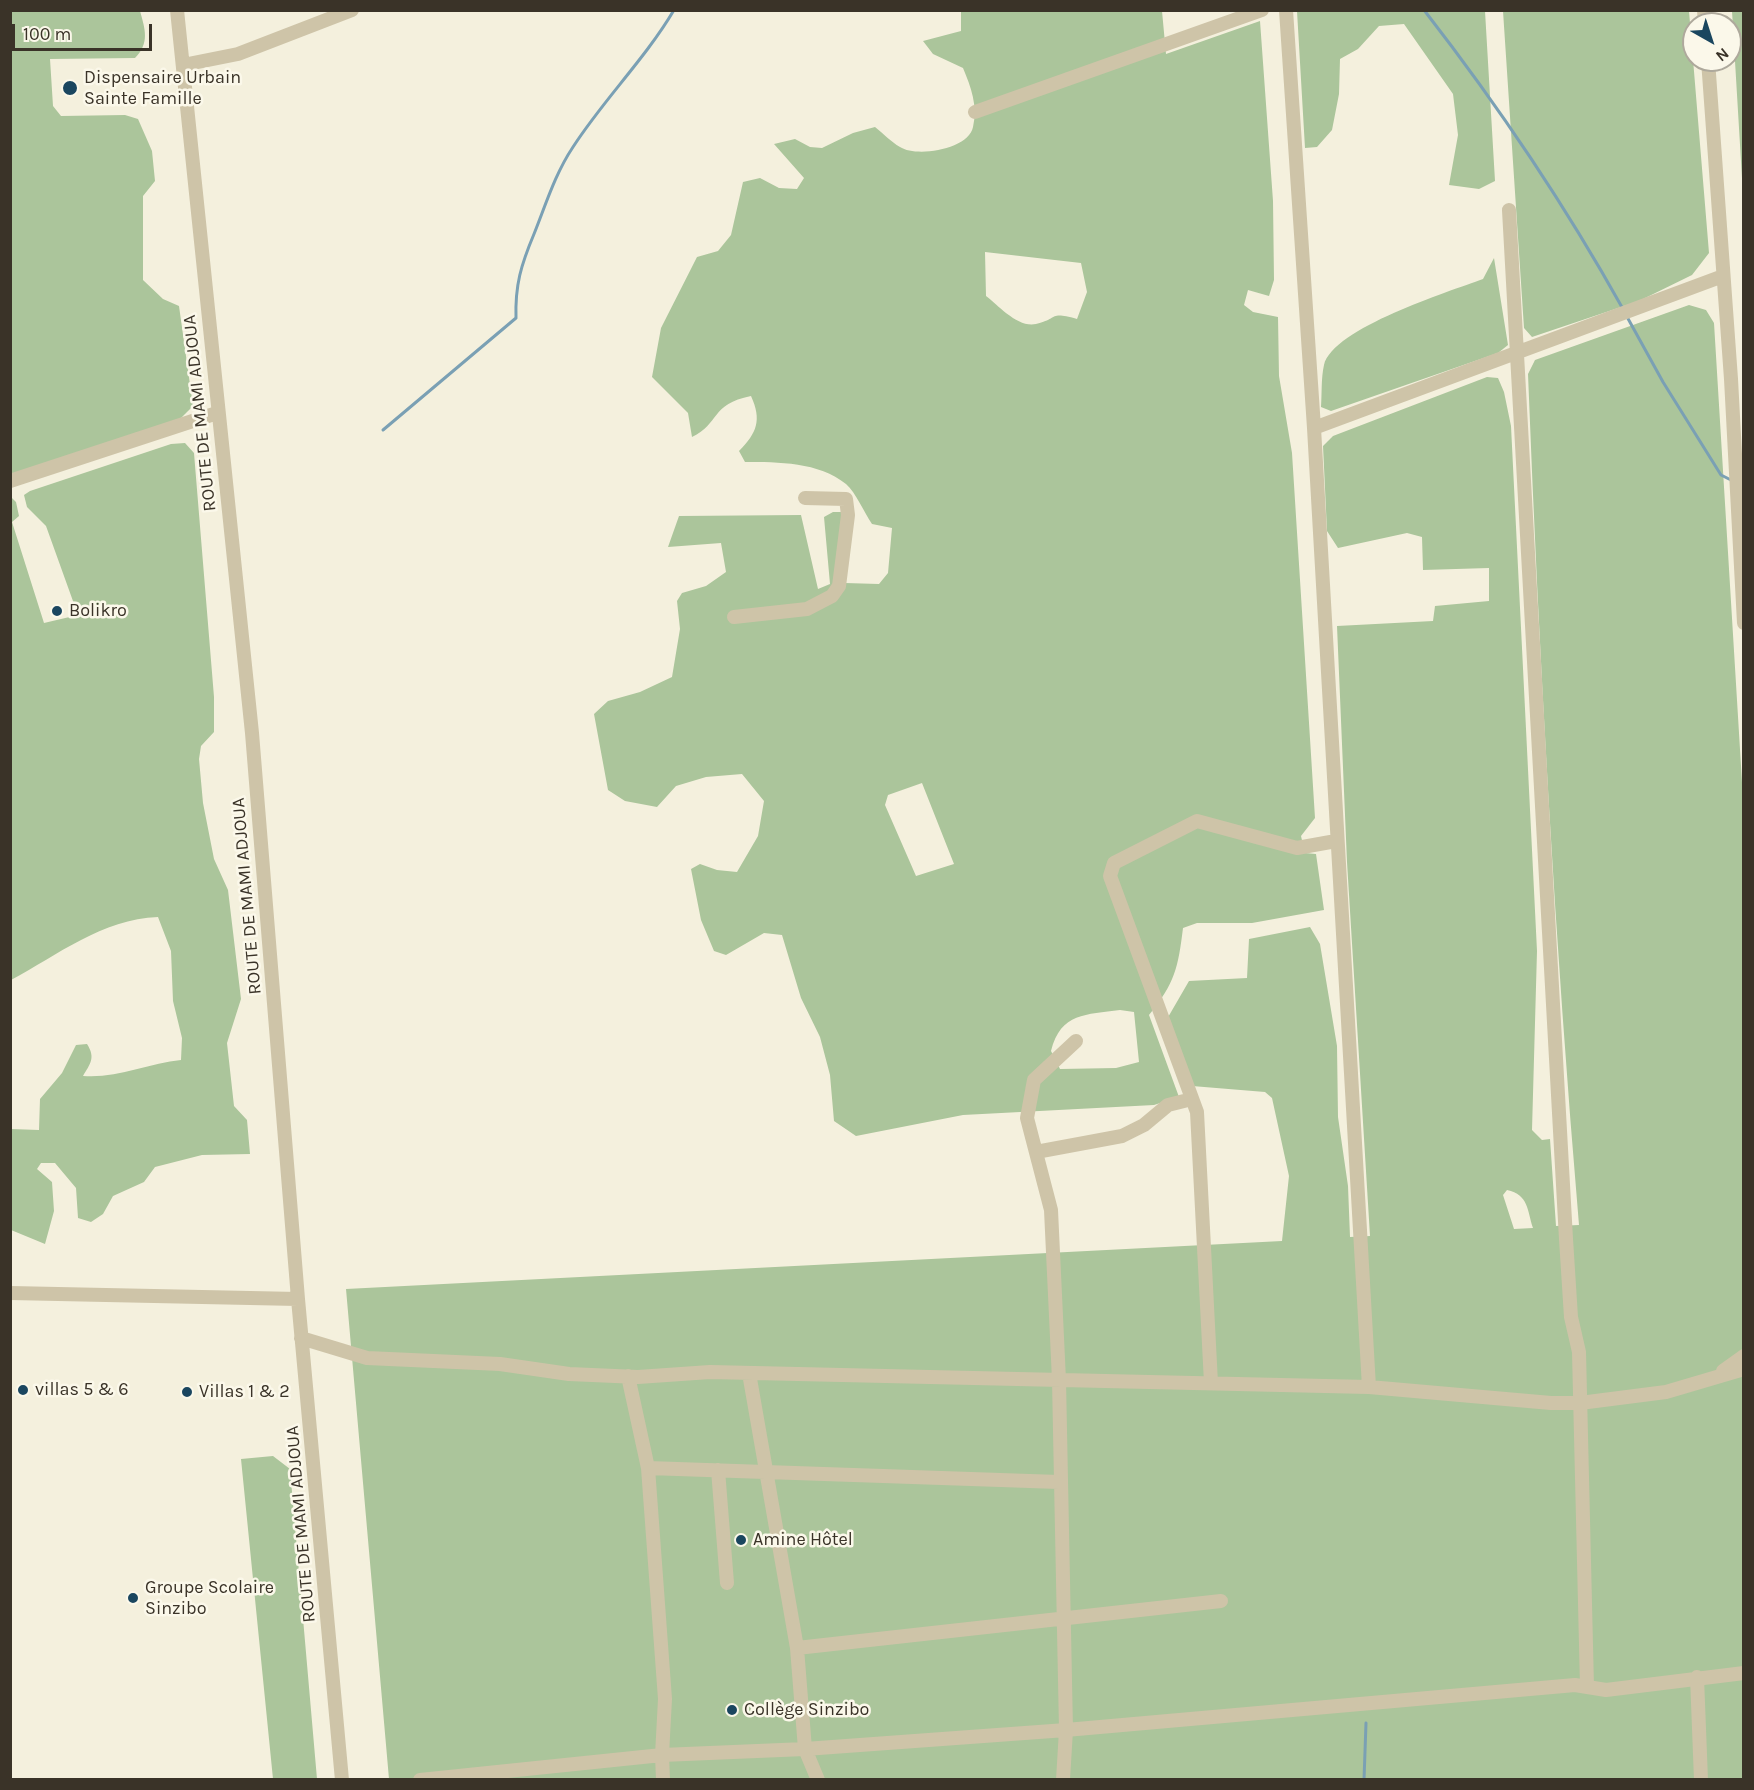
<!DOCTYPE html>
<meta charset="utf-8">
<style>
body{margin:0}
#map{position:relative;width:1754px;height:1790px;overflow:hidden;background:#f4f0dd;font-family:Karla,sans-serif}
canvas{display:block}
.frame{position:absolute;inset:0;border:12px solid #3a3328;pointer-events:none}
.north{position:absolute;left:1682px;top:12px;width:60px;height:60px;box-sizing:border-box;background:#fbf8ea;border:2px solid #aea99c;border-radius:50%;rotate:141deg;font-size:16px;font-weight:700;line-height:24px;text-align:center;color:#3a3328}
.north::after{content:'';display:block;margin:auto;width:21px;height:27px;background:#1a465f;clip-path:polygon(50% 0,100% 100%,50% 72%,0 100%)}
.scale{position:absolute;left:12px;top:24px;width:140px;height:27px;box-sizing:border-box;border:3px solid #3a3328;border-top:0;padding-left:8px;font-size:18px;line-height:21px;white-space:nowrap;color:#3a3328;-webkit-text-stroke:4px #fbf8ea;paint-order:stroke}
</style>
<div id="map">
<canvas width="1754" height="1790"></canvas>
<div class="frame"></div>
<div class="north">N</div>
<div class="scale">100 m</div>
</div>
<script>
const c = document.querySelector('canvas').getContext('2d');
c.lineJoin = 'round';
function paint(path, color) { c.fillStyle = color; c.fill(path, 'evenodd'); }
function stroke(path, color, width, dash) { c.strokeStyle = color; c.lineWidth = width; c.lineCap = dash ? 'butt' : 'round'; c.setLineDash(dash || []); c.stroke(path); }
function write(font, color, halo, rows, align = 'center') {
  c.font = font + ' Karla,sans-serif'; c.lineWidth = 5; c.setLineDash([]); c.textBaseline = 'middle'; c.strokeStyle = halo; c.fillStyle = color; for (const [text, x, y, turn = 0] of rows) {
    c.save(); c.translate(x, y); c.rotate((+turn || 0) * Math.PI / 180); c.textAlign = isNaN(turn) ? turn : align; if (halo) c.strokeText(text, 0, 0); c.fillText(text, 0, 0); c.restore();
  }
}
paint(new Path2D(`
 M11 11H140C145 29 150 43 135 58L50 59 53 106 61 116 125 115 138 119 152 151 155 181 143 196V280L163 299 179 306 193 406 179 420 11 475Z
 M961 11H1162L1166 54 1260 21 1273 201 1274 280 1269 296 1248 290 1244 305 1253 312 1278 317 1279 376 1292 453 1315 818 1301 836 1305 853 1316 854 1324 910 1252 923H1197L1183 928C1178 968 1175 983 1149 1015L1179 1097 1154 1105 963 1115 856 1136 834 1121 830 1075 820 1037 801 998 782 935 764 933 726 955 714 951 701 920 691 869 700 864 717 870 737 872 758 836 764 801 742 774 706 777 676 786 657 807 625 801 608 790 594 714 608 701 640 692 672 677 680 629 677 601 682 593 706 586 726 572 721 543 668 547 679 516 801 515 818 589 830 584 824 517 833 512H841L844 518 845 583 879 584 888 573 892 528 872 524C864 512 856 493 846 484 819 462 778 462 745 462L739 451C757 433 762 420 751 396 710 404 720 424 692 437L688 413 652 377 661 328 697 257 718 251 731 235 743 182 760 178 779 188 797 189 804 178 774 144 795 139 810 147 822 148 853 133 875 127C883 133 891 142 900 147 917 158 969 149 973 127 978 106 971 87 963 68L933 54 923 41 961 31ZM985 252 1081 263 1087 292 1077 319C1048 311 1059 319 1036 324 1018 328 999 306 986 296ZM922 783 954 864 916 876 885 805 888 795ZM1120 1010 1134 1012 1139 1062 1116 1068 1060 1069 1051 1051C1061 1012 1086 1015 1120 1010Z
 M1297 11H1485L1495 181 1479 189 1449 185 1458 135 1453 94 1404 24 1379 26 1358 49 1340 59 1339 94 1332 130 1317 147 1305 148Z
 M1503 11H1689L1709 253 1692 275 1639 301 1532 337 1524 328Z
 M1732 11H1743V195Z
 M1494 258 1508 345 1498 353 1331 411 1321 407C1322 394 1321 378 1324 365 1333 328 1448 292 1483 279Z
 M1689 305 1706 310 1714 323 1744 815 1743 1779H389L346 1289 1282 1241 1289 1176 1272 1098 1265 1092 1192 1086 1167 1019 1189 981 1247 978 1249 939 1310 927 1320 944 1337 1046 1338 1117 1348 1186 1350 1237 1370 1236 1347 862 1337 626 1433 621 1435 606 1489 601V568L1423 570 1422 537 1407 533 1338 548 1327 531 1323 446 1333 436 1487 377 1498 378 1504 392 1511 426 1537 951 1532 1130 1542 1140 1550 1139 1556 1226 1579 1225C1555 942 1539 658 1528 374L1535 360ZM1507 1190C1529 1195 1527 1210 1533 1228L1514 1229 1503 1195Z
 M185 443 194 453 214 697V732L201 746 199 759 203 803 214 859 228 890 241 999 227 1043 234 1106 247 1120 250 1154 202 1155 155 1167 144 1182 113 1196 103 1214 91 1222 78 1218 76 1188 55 1163H41L37 1169 52 1182 54 1211 45 1244 11 1230V1129L39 1130 40 1099 62 1073 76 1045 87 1044C96 1058 90 1064 83 1076 115 1079 149 1063 181 1060L182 1038 173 1001 171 951 158 917C102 919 58 955 11 980V497L16 502 19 516 12 522 44 623 78 615 46 526 27 507 24 495 30 491 171 444Z
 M273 1456 290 1469 317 1779H273L241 1459Z`), '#abc59b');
stroke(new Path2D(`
 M1424 10C1497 104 1565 205 1623 309
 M1626 315 1663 382 1721 475 1731 480
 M383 430 516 318C515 285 521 265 534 234 546 204 555 174 573 147 604 99 645 59 674 10
 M1364 1780 1366 1723`), '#7aa0b4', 3);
stroke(new Path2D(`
 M177 10 252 733 298 1299 342 1780
 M1286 10 1314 428 1369 1387
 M1704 10 1705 24
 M1708 60 1731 379 1744 623
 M183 65 238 54 352 10
 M975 112 1262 10
 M1509 210 1566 1239 1571 1317 1579 1352 1587 1687
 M1314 428 1723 276
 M10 481 217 413
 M734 617 807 609 832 596 839 586 848 515 846 499 805 498
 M1036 1152 1122 1136 1144 1125 1168 1105 1192 1099
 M10 1293 298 1299
 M301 1338 367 1358 500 1364 569 1374 638 1377 710 1372 1369 1387 1551 1403H1580L1666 1392 1744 1369
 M1723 1371 1744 1356
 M749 1373 797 1648 805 1749 818 1780
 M628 1376 648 1468 665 1699 662 1755 663 1780
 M1211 1383 1197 1112 1110 876 1114 863 1197 821 1297 848 1336 841
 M648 1468 1059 1482
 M718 1470 727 1583
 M797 1648 1221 1601
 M1697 1677 1701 1780
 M420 1780 662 1755 805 1749 1066 1730 1575 1685 1606 1690 1744 1673
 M1063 1780 1066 1730 1059 1380 1051 1210 1027 1118 1034 1080 1076 1041`), '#cec4a8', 14);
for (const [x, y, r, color] of [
 [70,88,8,"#1a465f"],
 [57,611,6,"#1a465f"],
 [23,1390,6,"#1a465f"],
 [187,1392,6,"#1a465f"],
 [741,1540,6,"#1a465f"],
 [133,1598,6,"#1a465f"],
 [732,1710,6,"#1a465f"]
]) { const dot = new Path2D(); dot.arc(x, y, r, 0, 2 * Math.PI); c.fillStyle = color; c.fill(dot); stroke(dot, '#fbf8ea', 2); }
write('18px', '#3a3328', '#fbf8ea', [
 ["Dispensaire Urbain",84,78],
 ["Sainte Famille",84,99],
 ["Bolikro",69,611],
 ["villas 5 & 6",35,1390],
 ["Villas 1 & 2",199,1392],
 ["Amine Hôtel",753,1540],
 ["Groupe Scolaire",145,1588],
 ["Sinzibo",145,1609],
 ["Collège Sinzibo",744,1710]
], 'left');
write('18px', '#3a3328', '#fbf8ea', [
 ["ROUTE DE MAMI ADJOUA",200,413,-96],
 ["ROUTE DE MAMI ADJOUA",247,896,-95],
 ["ROUTE DE MAMI ADJOUA",301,1524,-95]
]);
</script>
